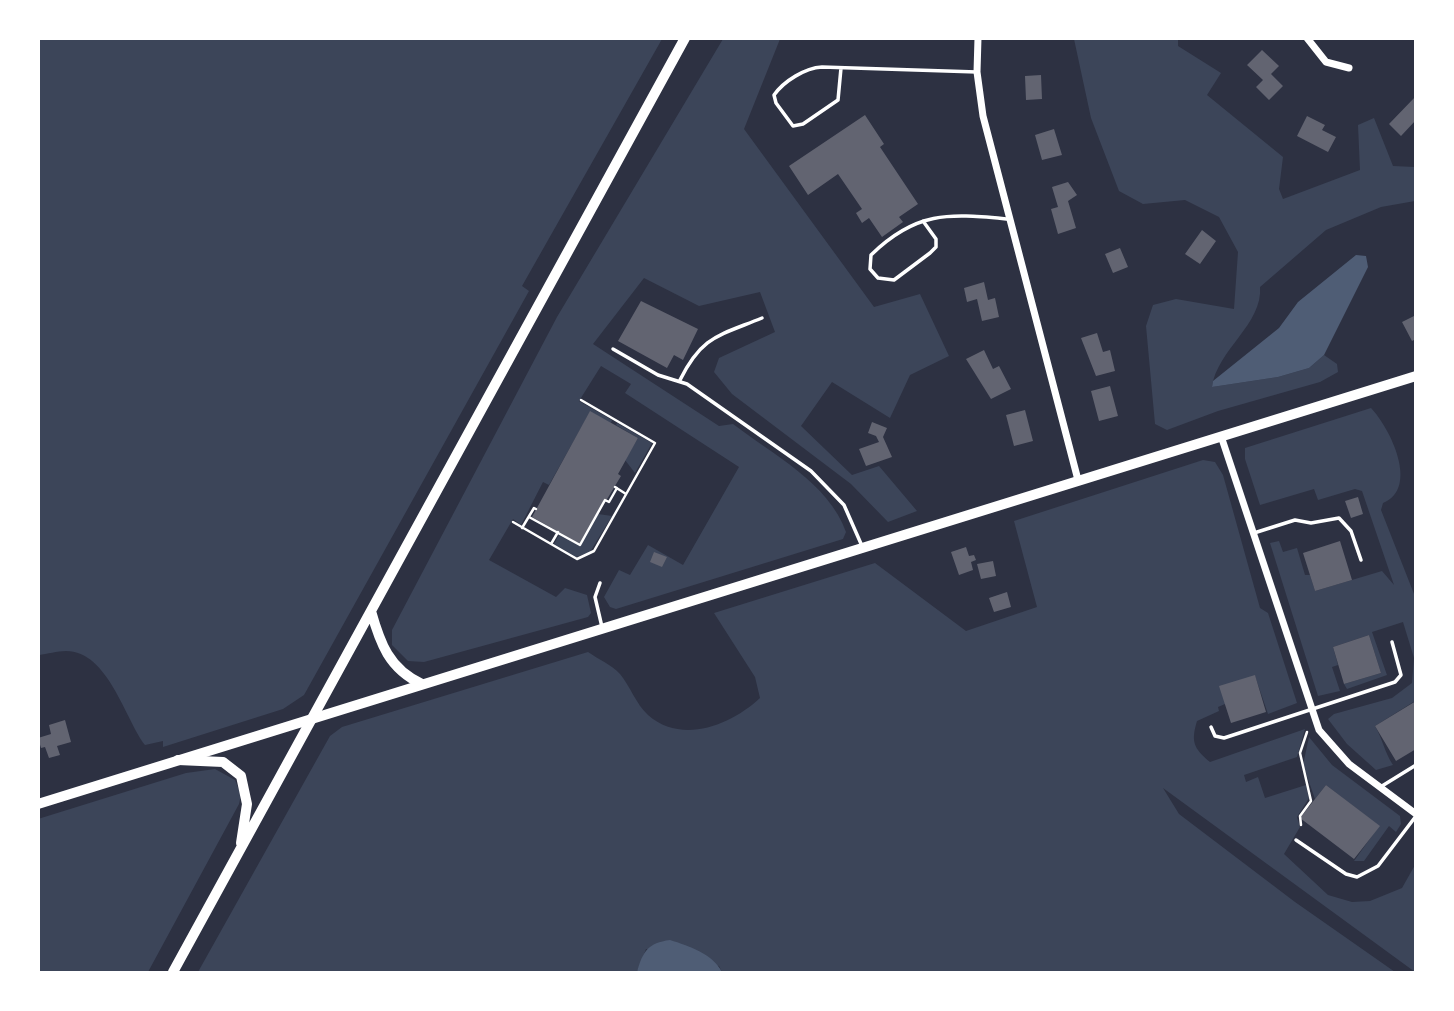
<!DOCTYPE html>
<style>
body{margin:0}
#map{position:relative;width:1454px;height:1011px;overflow:hidden;background:#2d3142;font-family:Lora,serif}
canvas{display:block}
.frame{position:absolute;inset:0;border:40px solid #fff;pointer-events:none}
</style>
<div id="map">
<canvas width="1454" height="1011"></canvas>
<div class="frame"></div>
</div>
<script>
const c = document.querySelector('canvas').getContext('2d');
c.lineJoin = 'round';
function paint(path, color) { c.fillStyle = color; c.fill(path, 'evenodd'); }
function stroke(path, color, width, dash) { c.strokeStyle = color; c.lineWidth = width; c.lineCap = dash ? 'butt' : 'round'; c.setLineDash(dash || []); c.stroke(path); }
paint(new Path2D(`
 M38 39H662L522 286 529 291 304 695 283 709 163 747V741L145 745C125 719 108 651 66 651 57 651 47 654 39 655Z
 M723 39H780L744 129 874 307 920 294 949 356 910 375 890 418 832 382 801 426 852 475 879 466 917 511 888 522 851 484 732 394 714 372 719 358 775 332 760 292 699 306 644 278 593 344 719 426 733 424C772 454 829 483 846 532L843 539 616 609 610 607 604 597 619 570 630 575 648 545 683 565 739 467 625 393 631 384 601 366 579 401 612 420 611 423 590 412 549 485 543 482 521 525 513 519 489 560 556 597 565 588 587 595 591 613 588 617 424 662 408 661 392 645V630L557 317Z
 M1074 39H1178V46L1221 73 1207 95 1283 157 1279 189 1283 199 1360 170 1358 125 1374 118 1393 166 1415 167V201L1381 207 1326 230 1260 287C1263 324 1217 350 1212 387L1278 377 1309 368 1324 355 1337 364 1338 372 1320 382 1218 411 1167 430 1155 424 1146 326 1153 305 1176 299 1234 309 1238 252 1219 217 1185 200 1143 204 1119 191 1091 118Z
 M1371 408C1390 428 1420 488 1383 503L1381 510 1416 599 1415 701 1375 726C1383 740 1384 751 1393 765L1376 770 1347 744 1328 719 1334 714 1392 698 1412 683 1414 658 1403 622 1372 632 1387 675 1347 689 1344 684 1381 673 1369 635 1333 647 1338 665 1332 667 1340 691 1318 696 1270 543 1279 541 1283 552 1297 548 1305 575H1310L1315 591 1382 571 1394 585 1362 491 1355 489 1318 500 1314 489 1260 505 1245 459V448Z
 M617 423 652 443 635 473 625 460 638 438 616 425Z
 M1203 460 1215 462 1223 475 1260 608 1268 613 1297 703 1268 714 1255 676 1225 704 1218 707 1219 711 1197 721C1191 741 1193 748 1210 762L1305 729 1297 757 1244 775 1246 782 1258 777 1265 798 1306 785 1309 798 1297 817 1300 827 1284 854 1328 895 1352 902 1370 901 1402 888 1415 865V972L1163 788 1179 814 1295 902 1395 972H722L719 966 646 949 637 972H198L330 736 342 727 588 652C598 659 612 665 620 674 630 686 636 704 648 715 682 745 731 725 760 698L755 677 714 613 875 563 966 631 1037 607 1014 521Z
 M598 514 612 516 590 552 576 557 554 544 559 535 580 546Z
 M1309 737 1332 765 1400 816 1401 824 1396 832 1389 826 1364 861H1354L1379 826 1326 785 1315 799 1303 765Z
 M215 769 235 780 241 795 239 804 148 972H39L38 819 186 773Z`), '#3c4559');
paint(new Path2D(`
 M1356 255 1366 256 1368 267 1324 355 1309 368 1278 377 1212 387 1213 381 1279 328 1298 302Z
 M670 940C689 946 713 954 722 972H637C643 951 648 943 670 940Z`), '#4f5d75');
paint(new Path2D(`
 M1262 50 1279 66 1271 74 1283 86 1269 100 1256 87 1263 80 1247 65Z
 M1041 75 1042 99 1026 100 1025 76Z
 M1416 96V120L1401 136 1389 124Z
 M865 115 884 144 880 147 918 204 899 217 903 222 882 237 869 218 862 223 856 213 862 209 838 174 808 195 789 166Z
 M1307 116 1325 125 1322 130 1336 137 1328 152 1297 136Z
 M1054 129 1062 155 1042 160 1035 135Z
 M1068 182 1077 195 1068 201 1076 228 1058 234 1051 209 1058 207 1052 187Z
 M1202 230 1216 241 1200 264 1185 254Z
 M1120 248 1128 267 1113 273 1105 254Z
 M984 282 988 300 995 298 999 317 982 321 977 299 967 302 964 288Z
 M641 301 698 329 683 360 674 355 667 368 618 341Z
 M1416 315V339L1412 341 1402 322Z
 M1097 333 1103 352 1110 350 1115 371 1096 376 1081 338Z
 M984 350 993 369 999 366 1011 389 991 399 966 359Z
 M1110 386 1118 416 1099 421 1091 391Z
 M1025 410 1033 441 1014 446 1006 415Z
 M590 411 638 438 618 474 621 476 580 544 532 517Z
 M872 422 887 428 883 437 892 457 866 466 859 449 879 442 876 436 868 433Z
 M1358 497 1363 514 1351 518 1345 501Z
 M1340 541 1352 580 1315 591 1303 553Z
 M966 547 969 556 974 555 976 560 971 562 973 570 959 575 951 552Z
 M654 552 667 557 662 567 650 562Z
 M993 561 996 576 981 579 977 564Z
 M1007 592 1011 607 994 612 989 598Z
 M1369 635 1381 673 1344 684 1333 647Z
 M1255 675 1266 712 1231 723 1219 686Z
 M1416 701V749L1396 761 1375 726Z
 M65 720 71 742 57 746 60 755 49 758 45 747 41 748 38 738 51 734 49 725Z
 M1326 785 1380 826 1354 859 1300 818Z`), '#626471');
stroke(new Path2D(`
 M615 487 626 494
 M529 517 580 545 605 500 609 502 617 488
 M513 522 577 559 594 551 655 443 581 400
 M522 528 534 508 536 509
 M551 544 558 532
 M1301 825 1300 816 1311 801 1300 753 1307 732`), '#fff', 2.5);
stroke(new Path2D(`
 M841 68 838 100 803 124 793 126 776 103 774 95C784 81 805 68 822 67L977 72
 M923 221 936 239V247L930 253 894 280 878 278 870 269 871 255C917 210 950 214 1008 219
 M613 349 658 375 687 384 811 471 844 505 862 546
 M680 380C702 336 718 336 762 318
 M1416 511V530
 M1254 533 1295 520 1311 523 1339 518 1351 531 1361 560
 M600 583 595 597 602 627
 M1211 727 1215 736 1224 738 1395 682 1401 675 1392 642
 M1382 786 1416 765
 M1296 840 1346 874 1357 877 1378 866 1416 816`), '#fff', 3.5);
stroke(new Path2D(`
 M978 38 977 72 983 116 1078 480
 M1307 38 1326 62 1349 68
 M1221 436 1319 730 1349 764 1416 814`), '#fff', 7);
stroke(new Path2D(`
 M38 804 1416 376`), '#fff', 10);
stroke(new Path2D(`
 M371 611C380 643 389 669 422 684
 M178 760 223 762 241 776 247 804 241 843
 M173 972 685 38`), '#fff', 10);
</script>
